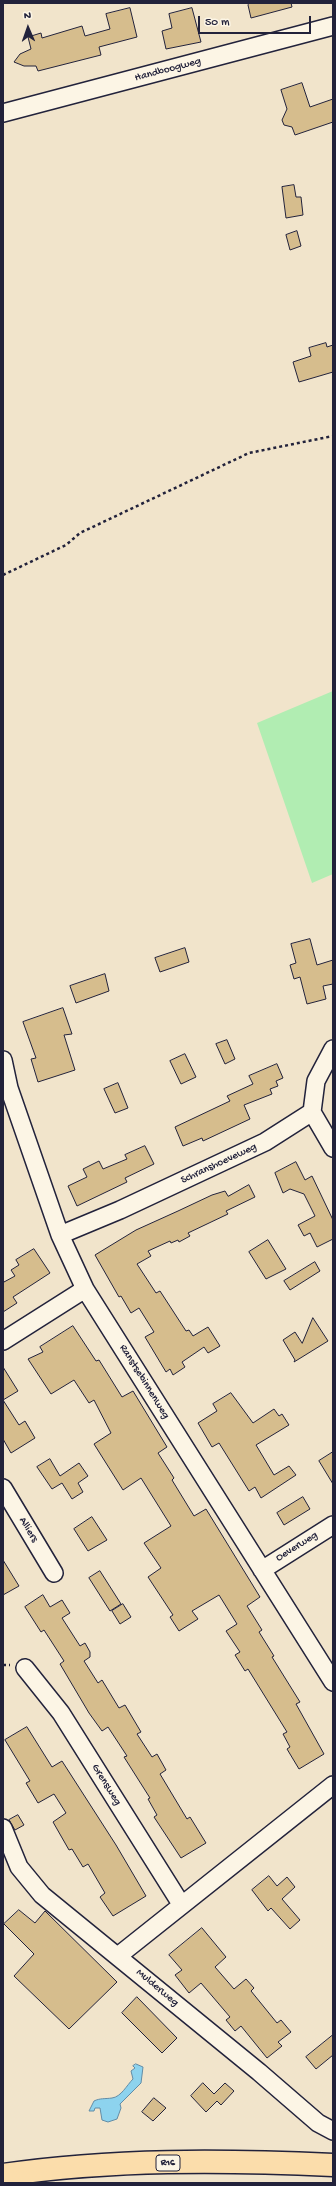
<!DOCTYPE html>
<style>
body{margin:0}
#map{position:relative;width:336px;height:2186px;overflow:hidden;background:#f1e4cb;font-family:"Gochi Hand",sans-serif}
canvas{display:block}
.frame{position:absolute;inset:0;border:4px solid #22223b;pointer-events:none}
.north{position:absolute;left:8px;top:8px;width:40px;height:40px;-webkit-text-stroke:3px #fcf5e5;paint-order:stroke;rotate:358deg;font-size:11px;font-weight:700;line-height:16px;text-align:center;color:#22223b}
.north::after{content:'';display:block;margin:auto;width:14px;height:18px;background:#22223b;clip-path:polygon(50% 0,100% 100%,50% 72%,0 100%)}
.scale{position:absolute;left:198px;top:16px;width:113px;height:18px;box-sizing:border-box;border:2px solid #22223b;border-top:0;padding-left:5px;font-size:12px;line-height:14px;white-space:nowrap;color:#22223b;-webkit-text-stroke:3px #fcf5e5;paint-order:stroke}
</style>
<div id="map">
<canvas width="336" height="2186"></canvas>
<div class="frame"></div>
<div class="north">N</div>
<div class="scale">50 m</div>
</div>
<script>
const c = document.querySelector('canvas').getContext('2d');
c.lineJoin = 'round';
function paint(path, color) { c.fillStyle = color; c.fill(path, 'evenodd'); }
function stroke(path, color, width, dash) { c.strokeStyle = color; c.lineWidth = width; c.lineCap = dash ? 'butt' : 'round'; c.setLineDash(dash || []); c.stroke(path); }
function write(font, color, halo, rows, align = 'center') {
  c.font = font + ' "Gochi Hand",sans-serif'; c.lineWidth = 3; c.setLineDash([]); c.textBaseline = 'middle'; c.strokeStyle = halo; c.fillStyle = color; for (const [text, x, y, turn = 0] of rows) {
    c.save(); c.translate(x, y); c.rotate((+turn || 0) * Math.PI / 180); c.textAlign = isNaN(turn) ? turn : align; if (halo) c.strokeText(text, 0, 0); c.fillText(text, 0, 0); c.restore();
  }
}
paint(new Path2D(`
 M333 691V874L312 883 257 723Z`), '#b1edb2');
const water = new Path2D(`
 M136 2064 143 2067 141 2083 120 2104 121 2108 117 2119 108 2122 102 2120 100 2108H95L94 2111H89L94 2101C100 2098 105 2099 112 2098 121 2097 127 2085 133 2079L131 2071 135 2068 133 2066Z`);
paint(water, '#8dd3ee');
stroke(water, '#628ca6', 1);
const building = new Path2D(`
 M250 3H291L292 7 251 18 248 5Z
 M130 8 137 37 99 47 101 55 38 71 36 66H24L14 62 20 54 31 49 28 37 41 33 42 38 82 26 85 36 110 29 106 14Z
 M192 8 201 42 166 49 162 31 172 28 169 14Z
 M302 83 310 107 333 99V122L295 135 292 127 284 125 282 120 287 109 281 90Z
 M294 185 296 197H301L303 215 286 218 282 187Z
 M297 231 301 246 290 250 286 235Z
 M326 343 327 347 333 345V372L299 382 293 362 311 356 309 348Z
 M310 939 317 965 333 960V984L323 986 326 999 307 1004 300 977 294 979 290 965 296 963 291 944Z
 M185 948 189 962 160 972 155 958Z
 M105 974 109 991 76 1003 70 986Z
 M63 1008 72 1034 64 1035 75 1070 38 1082 31 1059 36 1058 23 1022Z
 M227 1040 235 1059 225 1064 216 1044Z
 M185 1054 196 1077 181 1084 170 1061Z
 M277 1064 283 1078 276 1081 278 1086 270 1089 272 1094 244 1105 250 1119 203 1141 202 1138 183 1146 175 1127 230 1101 227 1096 253 1084 249 1076Z
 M118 1083 128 1108 115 1113 104 1089Z
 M145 1146 154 1164 125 1178 127 1182 77 1206 68 1186 87 1177 83 1169 99 1161 103 1169 127 1159 125 1155Z
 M296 1162 305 1180 312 1176 333 1220V1239L317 1247 310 1233 304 1236 298 1225 315 1216 304 1194 290 1189 283 1193 275 1173Z
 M249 1185 255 1197 226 1211 228 1214 188 1233 190 1236 179 1242 178 1240 171 1243 170 1241 148 1251 151 1256 137 1264 156 1293 160 1291 186 1331 189 1330 193 1336 208 1327 220 1346 208 1353 204 1347 182 1362 185 1367 173 1375 170 1369 166 1372 145 1337 154 1332 139 1308 131 1313 121 1296 119 1297 95 1255 136 1230 178 1211 212 1195 225 1191 228 1196Z
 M268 1240 286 1269 266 1279 249 1252Z
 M34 1249 50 1273 13 1297 17 1303 3 1312V1280L4 1282 15 1276 11 1270 19 1265 16 1260Z
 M315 1262 320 1271 290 1290 284 1281Z
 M313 1318 328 1341 294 1362 295 1360 283 1340 295 1332 302 1343Z
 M73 1326 96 1361 99 1360 122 1397 133 1391 167 1447 158 1453 174 1478 172 1480 194 1516 206 1509 260 1597 247 1606 262 1630 259 1632 274 1656 272 1657 300 1702 296 1704 324 1754 299 1769 287 1749 290 1747 283 1734 287 1732 248 1669 245 1671 235 1655 240 1652 226 1631 237 1624 219 1595 192 1611 198 1619 179 1631 170 1617 173 1615 148 1577 161 1568 144 1543 171 1526 141 1478 123 1490 94 1444 111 1433 94 1400 89 1403 74 1380 51 1394 28 1359 43 1352 40 1347Z
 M3 1367 18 1391 3 1400 19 1425 25 1421 35 1438 11 1453 3 1439Z
 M231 1393 253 1423 274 1409 279 1416 282 1414 289 1425 256 1445 274 1475 289 1466 296 1475 261 1498 255 1487 249 1491 219 1443 212 1447 198 1423 217 1411 213 1404Z
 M333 1452V1484L319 1461Z
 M50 1459 60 1476 79 1463 88 1476 78 1483 83 1492 72 1499 62 1483 52 1489 37 1467Z
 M303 1497 310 1509 284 1525 277 1513Z
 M92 1517 107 1540 88 1551 74 1529Z
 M3 1560 19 1586 3 1595Z
 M100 1571 121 1604 110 1611 89 1578Z
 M43 1595 50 1607 62 1600 70 1613 62 1618 80 1646 85 1643 90 1652V1657L84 1661 98 1683 102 1680 119 1708 125 1705 141 1732 137 1734 152 1757 157 1754 166 1770 160 1774 187 1819 190 1817 206 1843 181 1858 154 1817 157 1815 148 1799 150 1798 124 1757 127 1756 108 1727 102 1731 89 1713 60 1664 64 1661 44 1630 41 1632 25 1607Z
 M123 1604 131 1617 120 1624 112 1611Z
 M27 1727 52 1767 62 1761 116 1845 146 1896 113 1916 100 1897 105 1893 88 1864 83 1867 72 1849 69 1850 53 1822 66 1813 54 1794 38 1803 26 1783 30 1781 5 1740Z
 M18 1815 24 1825 15 1830 9 1820Z
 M269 1876 277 1886 287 1877 295 1887 282 1899 300 1920 290 1929 271 1908 268 1911 252 1890Z
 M19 1910 35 1923 45 1911 117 1982 69 2029 14 1976 34 1954 4 1924Z
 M202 1928 226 1957 215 1967 234 1989 246 1979 254 1988 251 1991 277 2023 281 2020 291 2032 278 2042 282 2046 267 2058 241 2026 235 2031 226 2020 230 2017 201 1983 189 1993 175 1975 182 1970 169 1955Z
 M137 1997 177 2038 162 2053 122 2013Z
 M333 2035V2055L316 2069 306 2057Z
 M203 2083 214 2094 225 2083 234 2091 221 2105 217 2101 206 2112 191 2096Z
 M154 2098 166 2108 153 2121 142 2112Z`);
paint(building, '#d6bd8d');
stroke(building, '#22223b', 1);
const minor = new Path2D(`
 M3 113 333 26
 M3 1060 9 1088 60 1235 85 1289 333 1682
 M312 1112 333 1148
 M60 1235 120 1210 265 1142 312 1112 316 1081 333 1049
 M3 1341 85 1289
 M3 1488 54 1573
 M262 1570 333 1525
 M25 1668 61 1713 181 1904
 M3 1828 19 1867 42 1895 259 2072 318 2123 333 2131
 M118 1956 333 1785`);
const highway = new Path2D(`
 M3 2175C112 2159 223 2160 333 2165`);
stroke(minor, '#22223b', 20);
stroke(highway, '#22223b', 25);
stroke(new Path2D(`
 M3 575 66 545 80 533 249 453 333 436
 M3 1665H10`), '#22223b', 2.5, [3, 3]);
stroke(minor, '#fcf5e5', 17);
stroke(highway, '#fbddab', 22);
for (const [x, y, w] of [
 [168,2163,24]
]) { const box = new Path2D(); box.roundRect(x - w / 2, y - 8, w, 16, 3); c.fillStyle = '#fcf5e5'; c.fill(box); stroke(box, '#22223b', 1); }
write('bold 10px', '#22223b', null, [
 ["R16",168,2163]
]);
write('11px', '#22223b', '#fcf5e5', [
 ["Handboogweg",168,70,-15],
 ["Schranshoeveweg",219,1164,-25],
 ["Ranstsebinnenweg",144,1382,58],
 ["Alliers",28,1530,59],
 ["Oeverweg",297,1547,-32],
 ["Grensweg",106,1785,58],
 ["Mulderweg",157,1988,40]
]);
</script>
